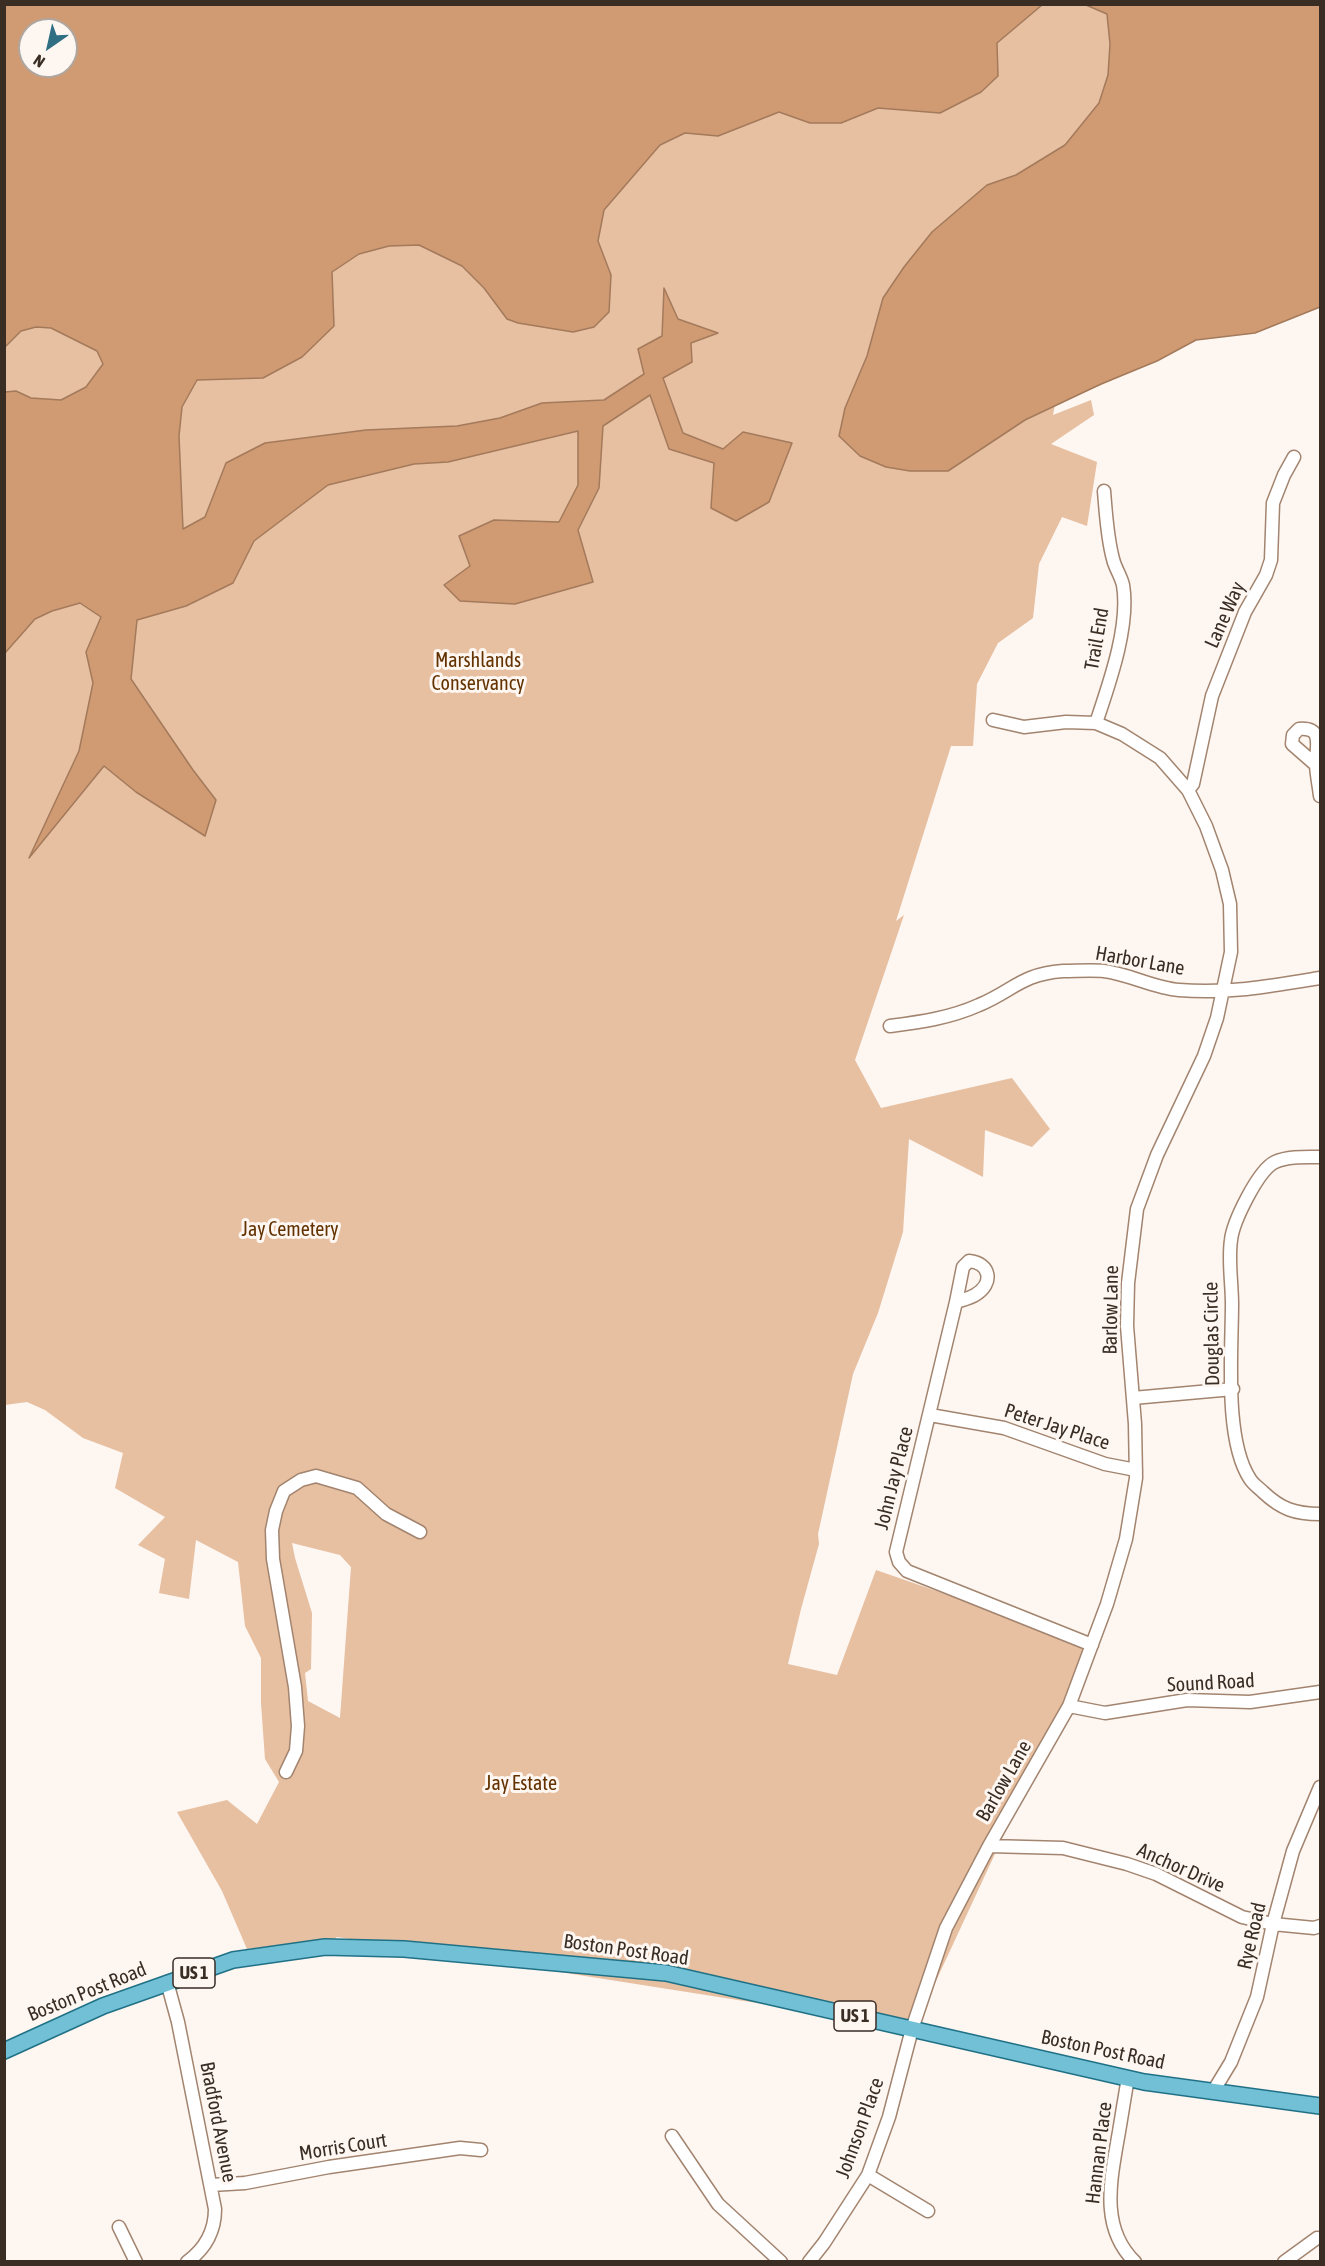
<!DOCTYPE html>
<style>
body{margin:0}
#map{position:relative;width:1325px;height:2266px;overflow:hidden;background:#fdf6f1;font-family:"Asap Condensed",sans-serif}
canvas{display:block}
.frame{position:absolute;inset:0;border:6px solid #392d24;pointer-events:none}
.north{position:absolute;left:18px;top:18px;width:60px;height:60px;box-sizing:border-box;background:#fdf6f1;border:2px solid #afa69f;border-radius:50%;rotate:214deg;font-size:16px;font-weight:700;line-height:24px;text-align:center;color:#392d24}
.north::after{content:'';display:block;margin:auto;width:21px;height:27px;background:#306e84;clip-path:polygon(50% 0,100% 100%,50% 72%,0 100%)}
</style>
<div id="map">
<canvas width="1325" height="2266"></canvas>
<div class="frame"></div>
<div class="north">N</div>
</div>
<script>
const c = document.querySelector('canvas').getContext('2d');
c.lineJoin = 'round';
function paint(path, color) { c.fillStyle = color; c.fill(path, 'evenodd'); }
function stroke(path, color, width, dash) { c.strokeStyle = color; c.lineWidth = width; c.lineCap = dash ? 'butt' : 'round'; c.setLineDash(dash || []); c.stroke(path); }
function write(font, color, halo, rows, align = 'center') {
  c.font = font + ' "Asap Condensed",sans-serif'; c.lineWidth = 6; c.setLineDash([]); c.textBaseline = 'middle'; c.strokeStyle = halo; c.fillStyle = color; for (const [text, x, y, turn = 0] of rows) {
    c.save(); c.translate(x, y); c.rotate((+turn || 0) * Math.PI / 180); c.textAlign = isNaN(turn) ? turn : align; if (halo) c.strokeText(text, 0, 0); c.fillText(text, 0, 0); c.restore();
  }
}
paint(new Path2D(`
 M1122 4 1320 307 1255 333 1196 340 1157 361 1055 405 1053 415 1091 400 1094 415 1051 444 1097 462 1087 526 1062 517 1039 564 1033 618 998 643 977 684 973 746H951L896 921 904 915 855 1060 881 1108 1012 1078 1050 1129 1032 1147 985 1130 983 1177 909 1139 903 1232 878 1313 853 1374 818 1534 819 1544 801 1609 788 1664 837 1675 876 1570 1092 1645 909 2039 912 2029 884 2023 337 1937 325 1947V1939L247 1949 222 1891 177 1812 227 1800 257 1824 279 1782 265 1759 261 1703V1658L245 1626 238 1562 196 1540 189 1599 159 1593 165 1559 138 1545 165 1517 115 1488 123 1453 83 1438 45 1410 27 1402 5 1405V329L842 5ZM292 1543 340 1555 351 1567 340 1718 308 1701 305 1673 311 1669 312 1613 295 1558Z`), '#e7bfa1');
const water = new Path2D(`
 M5 4H1042V5L997 43 998 76 981 92 940 113 878 108 841 123H810L779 112 718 136 685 133 660 145 604 210 598 241 611 275 609 312 594 327 573 332 518 323 507 319 484 288 462 266 419 245 389 246 359 254 332 272 334 326 302 357 263 378 197 380 182 407 179 436 183 529 205 517 226 463 265 443 366 430 457 426 500 418 542 403 604 400 644 374 638 349 662 336 664 288 678 319 718 333 691 343 692 362 663 378 683 433 723 449 743 432 792 443 769 502 736 521 711 508 714 463 669 449 650 395 603 426 599 488 578 530 593 582 515 604 460 601 444 585 470 566 459 536 494 520 559 522 578 485V431L448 462 414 464 328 485 254 541 233 583 186 606 137 620 131 679 193 770 216 800 205 836 136 792 104 766 29 858 79 751 93 683 86 652 101 617 80 603 52 611 35 619 5 653V392L16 391 31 398 61 400 86 387 103 364 97 351 51 328 36 327 21 331 5 347ZM30 30H66V66H30Z
 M1086 5H1320V307L1255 333 1196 340 1157 361 1101 384 1025 420 948 471H910L886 467 860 456 839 436 845 408 867 356 883 298 904 267 932 232 987 185 1016 175 1065 145 1099 103 1108 75 1110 44 1107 14Z`);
paint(water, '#d09b73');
stroke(water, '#a37a5b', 1.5);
const minor = new Path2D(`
 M1096 723C1109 684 1130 626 1123 585 1121 576 1115 568 1113 559 1107 537 1106 514 1104 491
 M1316 765 1292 744 1293 735 1299 729C1324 727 1316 746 1316 763 1316 773 1319 786 1320 796
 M1188 790 1193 784 1212 696 1245 612 1266 575 1271 560 1273 503 1284 475 1294 457
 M890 1026C921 1022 950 1018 979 1005 1013 991 1021 974 1063 971 1076 971 1091 970 1104 971 1129 974 1154 988 1179 990 1229 994 1272 986 1320 978
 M1320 1157C1306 1157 1288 1156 1275 1162 1258 1170 1233 1222 1231 1240 1228 1261 1232 1283 1232 1304 1232 1351 1224 1440 1250 1479 1253 1484 1259 1488 1263 1492 1281 1509 1295 1514 1320 1514
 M969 1261C991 1263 994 1284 975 1295 970 1298 962 1300 956 1302L963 1267Z
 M956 1302 896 1552 899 1562 907 1571 1092 1645
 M1133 1398 1233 1389
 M930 1415 1004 1428 1105 1464 1136 1470
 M1069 1706 1105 1713 1187 1700 1250 1702 1320 1692
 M286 1772 296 1751 298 1726 295 1687 273 1559 272 1530 276 1511 284 1491 301 1480 316 1476 357 1488 386 1514 420 1532
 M989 1846 1063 1848 1127 1864 1156 1874 1242 1917 1273 1924 1314 1928 1320 1926
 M167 1982 178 2022 215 2209C215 2232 205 2249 187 2262
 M1128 2078C1124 2100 1121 2121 1117 2143 1110 2184 1101 2229 1135 2262
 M1214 2090 1231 2062 1257 1997 1273 1924 1293 1851 1320 1787
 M672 2136 718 2204 781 2262
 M868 2175 928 2211
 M211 2185 245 2183 329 2167 460 2148 481 2150
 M119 2227 136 2262
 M809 2262 824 2243 868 2175 889 2117 912 2029 946 1928 989 1846 1069 1706 1107 1604 1126 1539 1136 1478 1135 1424 1127 1326 1128 1283 1137 1209 1157 1155 1204 1056 1217 1018 1231 952 1230 904 1222 870 1206 826 1188 790 1160 758 1122 734 1096 723 1066 722 1024 727 993 720
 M1284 2262 1317 2238`);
const major = new Path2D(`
 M4 2051 103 2006 233 1960 325 1947 404 1949 666 1973 1144 2082 1320 2106`);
stroke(minor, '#a2846f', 15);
stroke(major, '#207186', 18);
stroke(minor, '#fff', 12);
stroke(major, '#71c0d6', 15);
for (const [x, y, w] of [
 [194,1973,42],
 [855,2016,42]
]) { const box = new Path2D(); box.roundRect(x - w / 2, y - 15, w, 30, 4.5); c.fillStyle = '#fdf6f1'; c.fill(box); stroke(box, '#392d24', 1.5); }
write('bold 18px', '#392d24', null, [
 ["US 1",194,1973],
 ["US 1",855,2016]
]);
write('20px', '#392d24', '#fdf6f1', [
 ["Lane Way",1225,615,-66],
 ["Trail End",1097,639,-80],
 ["Harbor Lane",1140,961,10],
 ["Barlow Lane",1111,1310,-89],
 ["Douglas Circle",1212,1334,-91],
 ["Peter Jay Place",1057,1427,18],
 ["John Jay Place",894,1478,-76],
 ["Sound Road",1211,1683,-3],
 ["Barlow Lane",1004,1781,-60],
 ["Anchor Drive",1181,1868,24],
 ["Rye Road",1252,1936,-77],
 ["Boston Post Road",626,1950,8],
 ["Boston Post Road",87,1992,-22],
 ["Boston Post Road",1103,2050,12],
 ["Bradford Avenue",218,2122,79],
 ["Johnson Place",860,2128,-70],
 ["Morris Court",343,2147,-9],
 ["Hannan Place",1099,2153,-83]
]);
write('20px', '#633200', '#fdf6f1', [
 ["Marshlands",478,661],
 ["Conservancy",478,684],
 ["Jay Cemetery",290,1230],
 ["Jay Estate",521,1784]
]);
</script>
